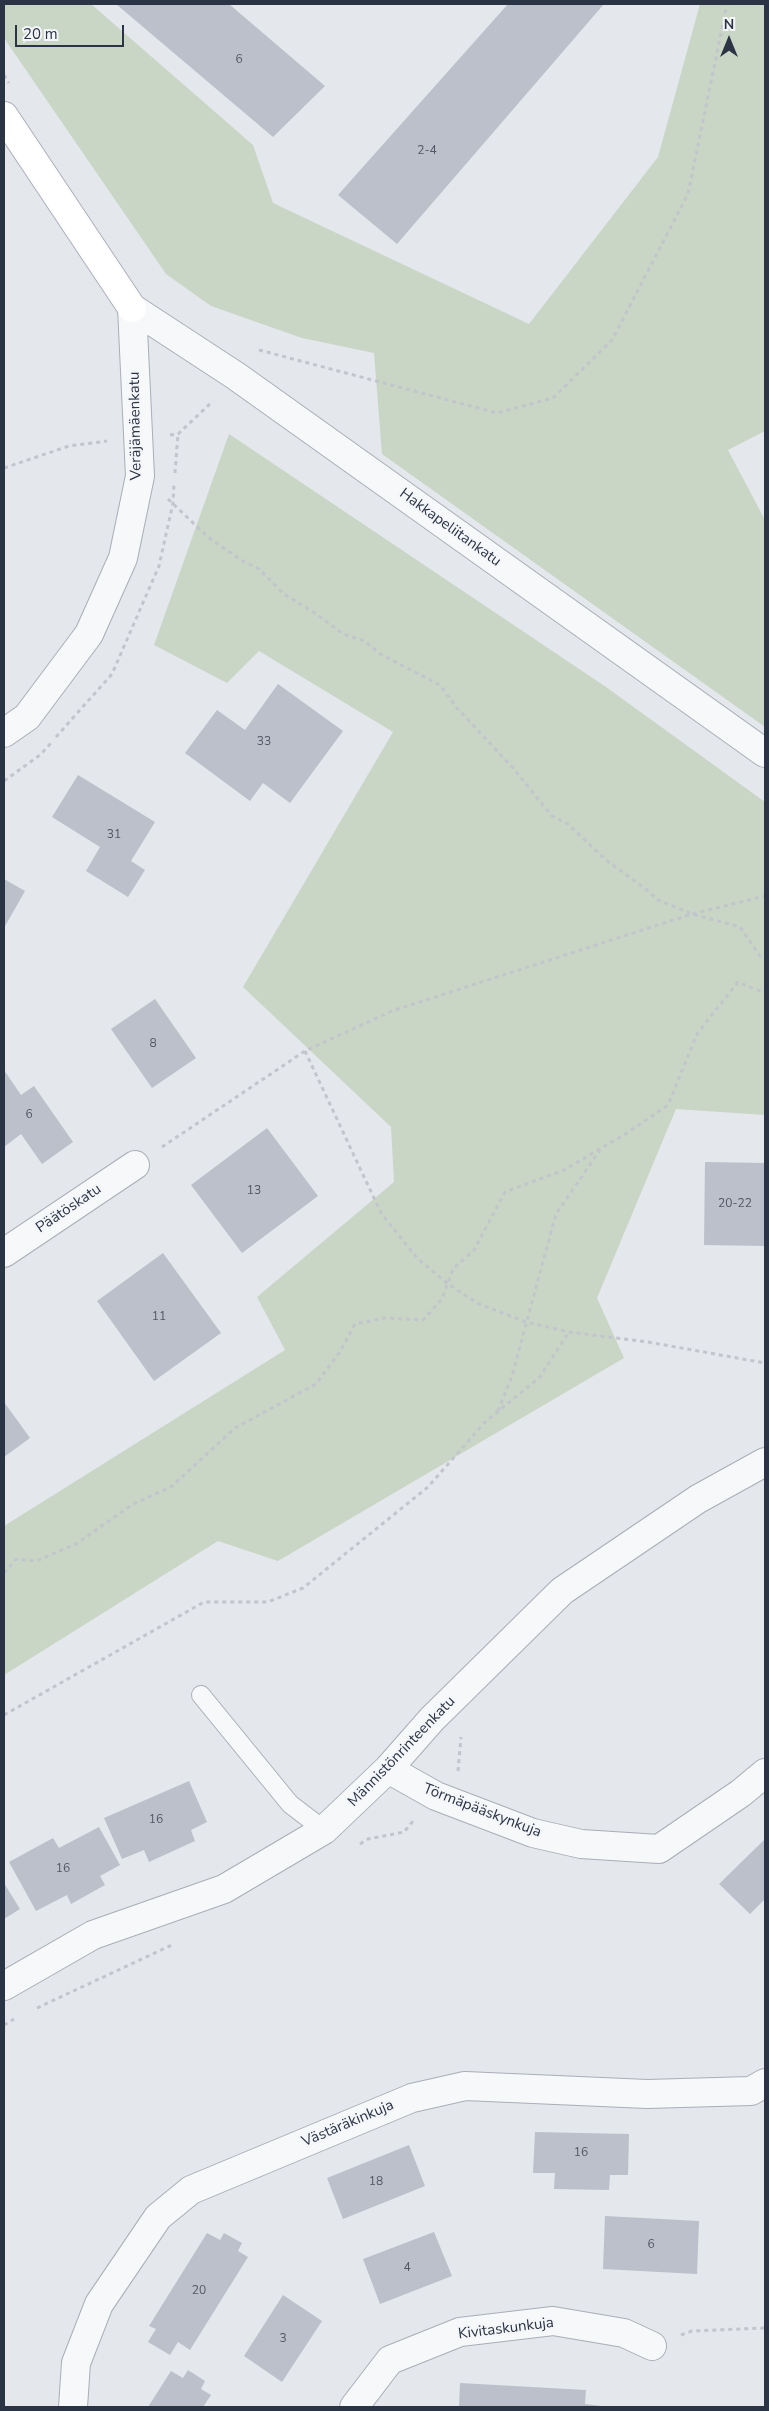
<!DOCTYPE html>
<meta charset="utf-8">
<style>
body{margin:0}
#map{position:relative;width:769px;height:2411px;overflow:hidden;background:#e4e7ec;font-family:"Nunito Sans",sans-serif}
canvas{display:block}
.frame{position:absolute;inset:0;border:5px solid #2b3445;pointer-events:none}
.north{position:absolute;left:704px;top:15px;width:50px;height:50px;-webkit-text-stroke:4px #f4f6f9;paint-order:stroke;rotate:0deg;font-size:14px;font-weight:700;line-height:20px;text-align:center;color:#2b3445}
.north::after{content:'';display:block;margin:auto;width:18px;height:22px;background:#2b3445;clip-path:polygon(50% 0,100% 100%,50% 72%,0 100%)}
.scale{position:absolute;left:15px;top:25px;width:109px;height:22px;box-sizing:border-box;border:2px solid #2b3445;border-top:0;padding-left:6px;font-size:15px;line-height:18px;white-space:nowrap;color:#2b3445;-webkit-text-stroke:4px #f4f6f9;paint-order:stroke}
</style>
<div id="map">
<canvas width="769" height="2411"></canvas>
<div class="frame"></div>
<div class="north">N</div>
<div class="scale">20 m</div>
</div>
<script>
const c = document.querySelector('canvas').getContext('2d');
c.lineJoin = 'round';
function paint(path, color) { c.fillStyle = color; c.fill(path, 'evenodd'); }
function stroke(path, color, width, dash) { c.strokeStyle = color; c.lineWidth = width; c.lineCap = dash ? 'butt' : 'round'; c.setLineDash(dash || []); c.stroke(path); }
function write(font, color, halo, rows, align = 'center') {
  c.font = font + ' "Nunito Sans",sans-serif'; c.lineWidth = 4.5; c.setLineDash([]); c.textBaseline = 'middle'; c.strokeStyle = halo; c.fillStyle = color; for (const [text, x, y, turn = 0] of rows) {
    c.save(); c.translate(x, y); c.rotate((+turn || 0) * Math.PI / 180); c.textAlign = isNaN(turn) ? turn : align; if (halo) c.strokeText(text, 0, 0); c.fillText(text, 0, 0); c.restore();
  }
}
paint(new Path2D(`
 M4 4H91L253 145 273 203 529 324 658 157 700 4H765V431L728 450 765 520V727L382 454 374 353 302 338 211 306 166 274 4 38Z
 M229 434 606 687 765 802V1115L676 1109 597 1298 624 1358 278 1561 218 1541 4 1675V1526L285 1350 257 1297 394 1182 391 1127 243 987 393 732 259 651 227 683 154 645Z`), '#c9d6c5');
paint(new Path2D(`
 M116 4H229L325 86 273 137Z
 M508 4H604L397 244 338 195Z
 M278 684 343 731 290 803 263 783 250 801 185 753 217 710 245 730Z
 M78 775 155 822 131 861 145 870 128 897 86 871 100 847 52 817Z
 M4 879 25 891 4 928Z
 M155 999 196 1058 152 1088 111 1029Z
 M4 1070 21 1095 34 1086 73 1142 42 1164 21 1134 4 1147Z
 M267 1128 318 1196 242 1253 191 1185Z
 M705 1162 765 1163V1246L704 1245Z
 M163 1253 221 1333 154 1381 97 1301Z
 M4 1402 30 1438 4 1457Z
 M189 1781 207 1822 191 1830 195 1841 149 1862 144 1850 122 1859 104 1818Z
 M99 1827 120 1865 100 1876 105 1885 71 1904 67 1895 36 1911 9 1862 53 1838 59 1848Z
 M765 1839V1899L750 1914 719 1884Z
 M4 1883 20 1909 4 1919Z
 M535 2132 629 2134 628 2175H610L609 2190 554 2189 555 2173H533Z
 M409 2145 425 2186 343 2219 327 2178Z
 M605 2216 699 2221 697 2274 603 2269Z
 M434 2232 452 2276 380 2304 363 2259Z
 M207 2233 220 2240 224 2233 242 2243 238 2251 248 2257 190 2350 178 2342 170 2355 148 2342 156 2329 149 2326Z
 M283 2295 322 2321 282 2382 244 2356Z
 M188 2370 205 2381 201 2389 211 2395 203 2407H148L171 2371 183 2378Z
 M460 2383 586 2390 585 2404 610 2407H459Z`), '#bbc0ca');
const lane = new Path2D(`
 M201 1695 290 1804 324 1830`);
const street = new Path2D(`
 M132 308 236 376 765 753
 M4 733 27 717 89 634 123 558 140 476 132 308
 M4 1253 135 1165
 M388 1769 436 1796 533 1833 581 1844 659 1849 741 1793 765 1773
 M4 1986 93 1935 224 1889 324 1830 388 1769 432 1719 562 1591 698 1499 765 1462
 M73 2407 76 2363 99 2304 158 2217 191 2190 412 2098 465 2086 647 2094 751 2091 765 2083
 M354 2407 390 2360 460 2332 553 2321 624 2333 652 2346`);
const secondary = new Path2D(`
 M4 116 132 308`);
stroke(lane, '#a9aeb7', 20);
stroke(street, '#a9aeb7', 30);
stroke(secondary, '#a9aeb7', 30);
stroke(new Path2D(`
 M4 75 9 83
 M259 350 497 413 553 398 612 340 688 194 727 4
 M170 435 178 434 213 401
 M4 468 69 446 107 441
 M175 473 178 434
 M168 499 208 537 241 560 259 569 284 594 315 613 343 634 365 641 380 654 440 685 457 708 513 768 552 816 568 824 606 860 647 890 658 900 692 914 740 927 760 956 765 959
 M56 737 112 674 159 566 173 503 174 484
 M4 781 40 755 52 742
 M305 1051 381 1213 417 1258 448 1284 479 1304 526 1322 569 1332 648 1342 765 1363
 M162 1147 305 1051 392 1011 692 914 765 896
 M498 1411 512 1376 556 1214 600 1150
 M4 1573 16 1559 36 1561 76 1544 133 1504 171 1487 235 1428 316 1384 341 1350 355 1324 385 1318 423 1320 442 1299 453 1269 474 1250 505 1192 564 1170 627 1133 668 1105 697 1034 738 982 765 993
 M4 1715 204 1602H268L303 1588 428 1487 485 1422 539 1378 569 1332
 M458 1771 461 1737
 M360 1844 368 1839 404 1832 414 1820
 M37 2008 174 1944
 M4 2025 14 2019
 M681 2335 692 2331 765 2328`), '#c2c5cb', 3, [4, 4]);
stroke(lane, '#f7f8fa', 18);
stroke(street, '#f7f8fa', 28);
stroke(secondary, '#fff', 28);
write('12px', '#4f5766', null, [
 ["6",239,60],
 ["2-4",427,151],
 ["33",264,742],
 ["31",114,835],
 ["8",153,1044],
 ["6",29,1115],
 ["13",254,1191],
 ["20-22",735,1204],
 ["11",159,1317],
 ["16",156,1820],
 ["16",63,1869],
 ["16",581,2153],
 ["18",376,2182],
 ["6",651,2245],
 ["4",407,2268],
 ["20",199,2291],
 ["3",283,2339]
]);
write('15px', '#2b3445', '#f4f6f9', [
 ["Veräjämäenkatu",136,426,-91],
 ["Hakkapeliitankatu",450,528,36],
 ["Päätöskatu",69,1209,-34],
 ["Männistönrinteenkatu",402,1752,-46],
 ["Törmäpääskynkuja",482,1811,21],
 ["Västäräkinkuja",348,2124,-23],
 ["Kivitaskunkuja",506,2329,-7]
]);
</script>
